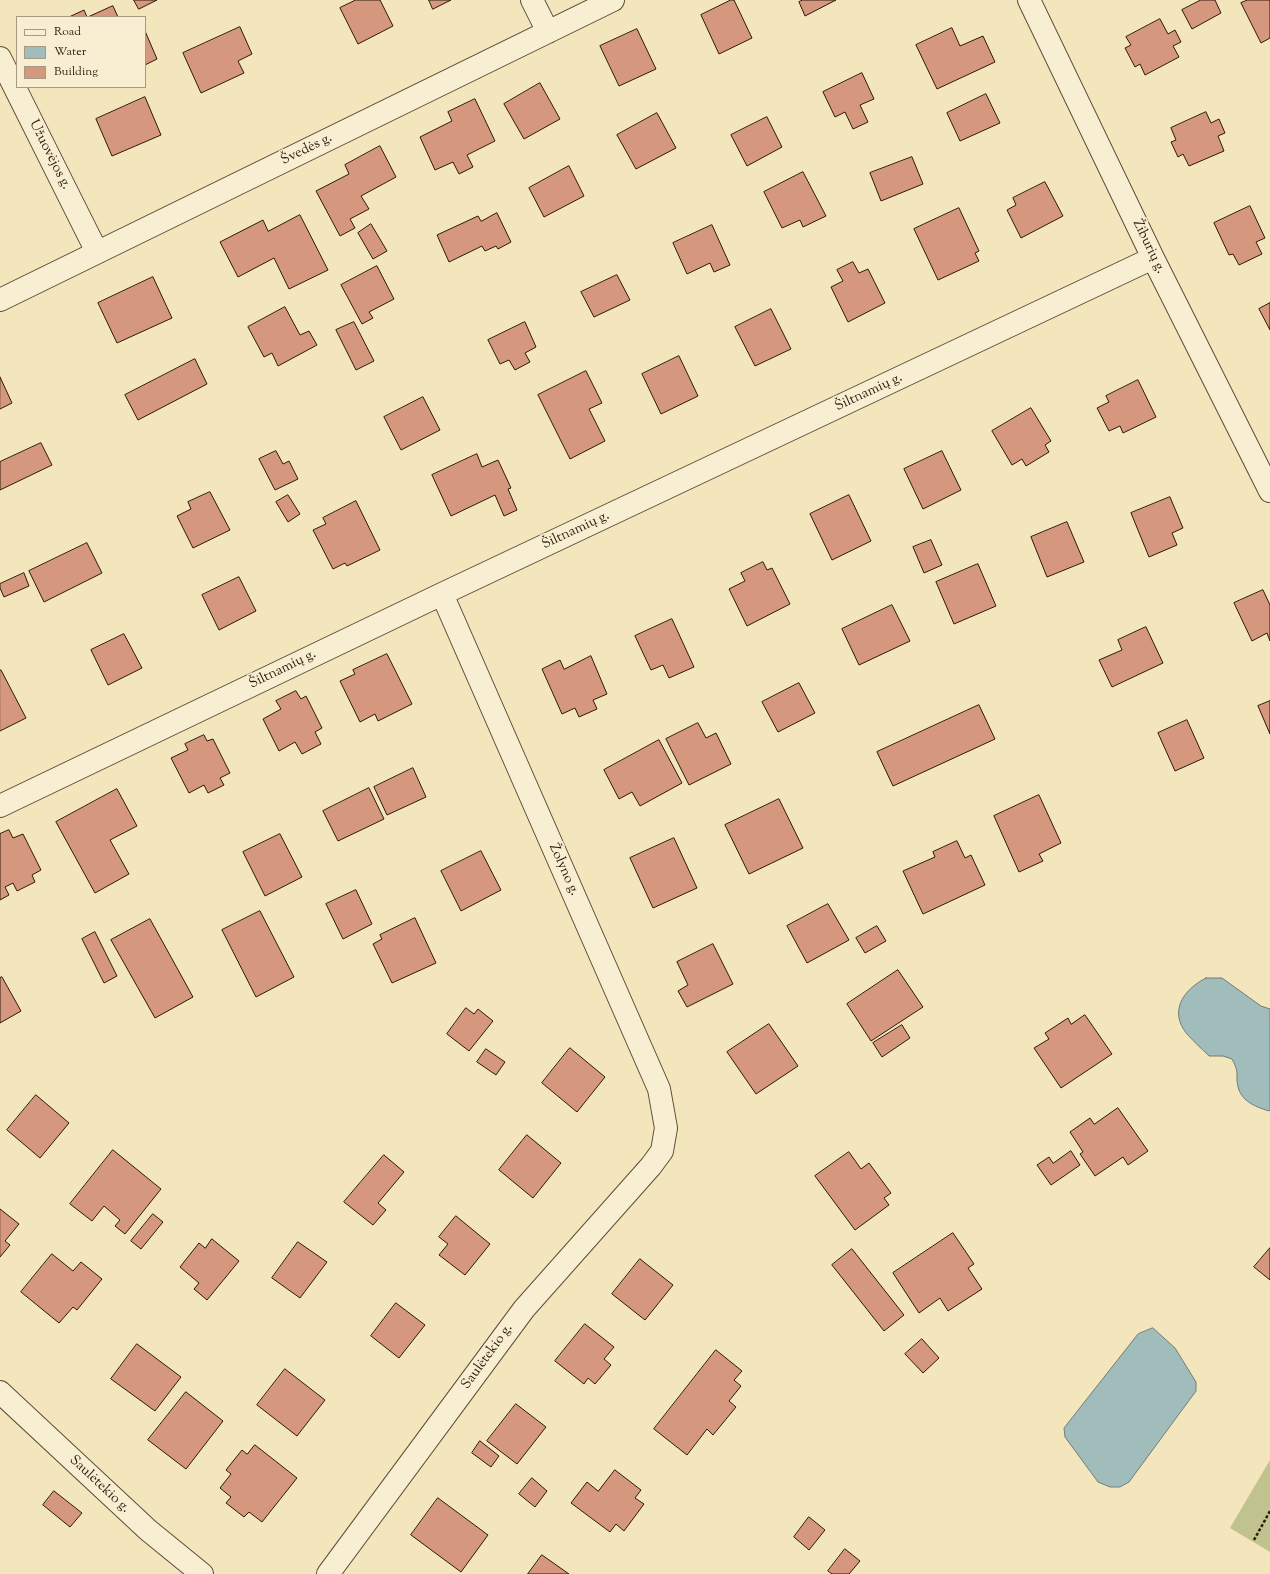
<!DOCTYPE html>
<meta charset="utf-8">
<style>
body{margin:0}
#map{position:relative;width:1270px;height:1574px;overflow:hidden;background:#f4e6bc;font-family:"Sorts Mill Goudy",serif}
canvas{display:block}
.legend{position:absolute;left:16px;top:16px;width:130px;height:72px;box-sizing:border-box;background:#f8efd3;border:1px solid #a79983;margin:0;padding:5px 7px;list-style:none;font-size:12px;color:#2d180b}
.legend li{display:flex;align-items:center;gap:8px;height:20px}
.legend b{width:20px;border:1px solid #a79983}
</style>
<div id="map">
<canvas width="1270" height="1574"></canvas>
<ul class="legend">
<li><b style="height:5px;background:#f8efd3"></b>Road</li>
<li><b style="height:11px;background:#a1bdbb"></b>Water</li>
<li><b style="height:11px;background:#d5987e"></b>Building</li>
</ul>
</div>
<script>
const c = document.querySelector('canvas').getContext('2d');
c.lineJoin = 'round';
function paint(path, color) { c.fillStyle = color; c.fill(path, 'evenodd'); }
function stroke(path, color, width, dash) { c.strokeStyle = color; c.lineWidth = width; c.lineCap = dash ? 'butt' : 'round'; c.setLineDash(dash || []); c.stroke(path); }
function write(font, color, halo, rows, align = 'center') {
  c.font = font + ' "Sorts Mill Goudy",serif'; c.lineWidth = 3; c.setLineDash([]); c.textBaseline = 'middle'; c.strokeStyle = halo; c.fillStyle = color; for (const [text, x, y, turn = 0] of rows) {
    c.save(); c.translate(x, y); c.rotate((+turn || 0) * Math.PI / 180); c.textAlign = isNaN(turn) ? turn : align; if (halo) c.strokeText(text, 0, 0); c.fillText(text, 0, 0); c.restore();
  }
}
paint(new Path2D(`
 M1270 1460V1552L1230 1528Z`), '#c0c38d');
const water = new Path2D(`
 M1206 978H1222L1261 1006 1270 1009V1110L1269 1111C1253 1106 1238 1100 1237 1080 1237 1069 1237 1069 1232 1059L1223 1056H1209C1202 1049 1194 1042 1187 1034 1168 1011 1184 989 1206 978Z
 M1153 1328 1175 1348 1196 1382V1391L1129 1482 1120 1487H1110L1098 1482 1065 1437 1064 1428 1138 1334Z`);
paint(water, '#a1bdbb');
stroke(water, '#737b75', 1);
const building = new Path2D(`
 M134 0H157L139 9Z
 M356 0H380L393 26 358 44 340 8Z
 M429 0H451L433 9Z
 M731 0H734L752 38 719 54 701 15Z
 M803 0H836L805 16 799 2Z
 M1201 0H1215L1221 13 1192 29 1182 10Z
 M1248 0H1270V38L1261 43 1241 3Z
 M113 6 118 17H69L84 10 87 17Z
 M1160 19 1168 34 1175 30 1181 42 1173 46 1179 57 1145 75 1140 64 1135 67 1125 48 1131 45 1126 37Z
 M240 27 252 54 238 61 244 73 201 93 183 53Z
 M952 28 960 46 983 36 995 62 937 89 916 45Z
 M637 29 656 69 619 86 600 46Z
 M145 31 157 59 145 65Z
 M862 73 874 99 860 105 868 122 853 129 845 112 835 117 823 92Z
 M540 83 560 119 524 139 504 104Z
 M986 94 1000 123 960 141 947 113Z
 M145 97 161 135 112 156 96 119Z
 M475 99 495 141 467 155 473 167 459 174 453 162 435 170 420 137 452 121 448 112Z
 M1206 112 1211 123 1219 119 1225 133 1218 136 1224 151 1189 166 1183 154 1178 157 1171 142 1176 140 1171 128Z
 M657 113 676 148 636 169 617 135Z
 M767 117 782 147 747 166 731 135Z
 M380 146 396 177 361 196 369 209 350 219 355 228 340 236 316 191 349 174 345 165Z
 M912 157 923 184 881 201 870 173Z
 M569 166 584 196 544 217 529 188Z
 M803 172 826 216 803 227 800 220 782 228 764 192Z
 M1045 182 1063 216 1021 238 1007 210 1016 205 1013 198Z
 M1250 206 1265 238 1256 242 1262 254 1239 265 1233 254 1229 255 1214 223Z
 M959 208 979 251 975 253 979 261 938 280 914 229Z
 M497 213 511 242 498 249 496 246 485 251 482 246 449 262 437 235 478 216 481 221Z
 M300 215 328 270 289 289 274 258 238 277 220 242 263 220 268 231Z
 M371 224 387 251 373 259 358 233Z
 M712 225 730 265 714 272 710 263 687 274 673 243Z
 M853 262 859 273 868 269 885 303 848 322 831 287 843 281 837 270Z
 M377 266 394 299 369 312 373 318 362 324 341 285Z
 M617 275 630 300 594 317 581 292Z
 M153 277 172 318 117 343 98 303Z
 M1270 303V330L1259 309Z
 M285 307 300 335 309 331 317 345 278 366 272 353 264 357 248 327Z
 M771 309 791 349 755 366 735 327Z
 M354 322 374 361 356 370 336 330Z
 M525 322 536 347 525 353 530 362 515 370 509 360 500 364 488 340Z
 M679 356 698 396 661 414 642 374Z
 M195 359 207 384 138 420 125 395Z
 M586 371 602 403 589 409 605 441 570 459 538 395Z
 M0 377 12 403 0 409Z
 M1138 380 1156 417 1123 433 1120 426 1109 431 1097 408 1109 402 1106 396Z
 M423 397 440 430 401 450 384 417Z
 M1031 408 1051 441 1045 445 1049 452 1026 466 1022 459 1012 465 992 431Z
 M41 443 52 465 0 490V462Z
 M276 451 283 464 289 461 298 479 275 490 259 459Z
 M942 451 961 490 923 509 904 469Z
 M477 454 482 467 498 460 511 488 508 489 517 510 504 516 495 495 451 516 432 475Z
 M210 492 230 530 193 548 177 516 191 509 188 502Z
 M288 495 300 514 288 522 276 502Z
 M849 495 871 541 832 560 810 514Z
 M1170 497 1183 528 1172 533 1177 545 1149 557 1131 513Z
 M356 501 380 550 347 566 345 563 333 569 313 530 326 524 323 518Z
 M1067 522 1084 562 1047 577 1031 537Z
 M931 540 942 565 924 573 913 547Z
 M87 543 102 573 44 602 29 571Z
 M763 562 767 570 772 568 790 604 747 626 729 589 745 581 741 573Z
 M978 564 996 606 954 624 936 582Z
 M24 573 29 586 4 597 0 588V584Z
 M239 577 256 611 219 630 202 595Z
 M1263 590 1270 605V641L1267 633 1252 641 1234 603Z
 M892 605 910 641 859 665 842 629Z
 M672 619 694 667 669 678 663 665 651 670 635 636Z
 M1146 627 1163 663 1112 687 1099 660 1122 650 1118 640Z
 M124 634 142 668 108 685 91 650Z
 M387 654 412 704 378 721 375 714 360 722 340 681 355 674 353 670Z
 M591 656 607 694 593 700 597 709 579 717 575 708 562 714 542 669 560 660 564 669Z
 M0 670H1L26 718 0 731Z
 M799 683 815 713 778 732 762 702Z
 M296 691 301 699 306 696 322 728 315 732 321 744 302 754 295 742 279 751 263 719 281 709 276 701Z
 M1270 701V734L1258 706Z
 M979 705 995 739 893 786 877 752Z
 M1187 720 1204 758 1175 771 1158 733Z
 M698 723 706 738 716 733 731 764 689 785 666 739Z
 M204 735 207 741 213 739 230 773 220 778 224 785 208 793 204 785 189 793 171 758 188 750 185 744Z
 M659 740 682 783 640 806 632 792 619 799 604 770Z
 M413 768 426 797 387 815 374 787Z
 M369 788 384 819 338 841 323 811Z
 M117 789 137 826 110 840 129 874 95 893 56 822Z
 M1039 795 1061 843 1039 854 1043 861 1019 872 994 816Z
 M779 799 803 848 749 874 725 825Z
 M9 830 13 838 23 834 41 870 32 875 35 882 17 891 13 883 5 887 9 895 0 900V834Z
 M280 834 302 877 265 896 243 852Z
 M674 838 697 888 653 908 630 858Z
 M957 841 965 858 971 855 985 885 923 914 903 871 935 857 933 852Z
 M481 851 501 890 461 911 441 871Z
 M356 890 372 924 343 939 326 904Z
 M828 904 849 940 807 963 787 926Z
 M260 911 294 977 256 997 222 930Z
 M415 918 436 963 392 983 373 944 382 939 380 935Z
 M150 919 193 997 155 1018 111 940Z
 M877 926 886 941 865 953 856 938Z
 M95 932 117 976 104 983 82 939Z
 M713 944 733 984 687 1007 678 991 688 985 677 962Z
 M898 970 923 1007 871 1041 847 1004Z
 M2 977 21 1011 0 1023V978Z
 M466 1008 474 1014 478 1009 493 1021 469 1051 447 1034Z
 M1085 1015 1112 1054 1061 1088 1034 1048 1049 1039 1045 1033 1068 1018 1071 1024Z
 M769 1024 798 1066 756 1094 727 1052Z
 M902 1025 910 1038 882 1057 873 1043Z
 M570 1048 605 1077 577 1112 542 1083Z
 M486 1049 505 1062 496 1075 477 1062Z
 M36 1095 69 1123 40 1158 7 1130Z
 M1118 1108 1148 1151 1128 1165 1123 1157 1095 1176 1080 1154 1083 1152 1070 1132 1090 1118 1094 1124Z
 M527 1135 561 1163 533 1198 499 1170Z
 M113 1150 161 1189 125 1234 115 1226 120 1220 104 1206 92 1221 70 1204Z
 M1071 1151 1080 1165 1051 1185 1037 1165 1049 1157 1053 1163Z
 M849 1152 861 1169 869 1163 891 1193 884 1198 889 1205 855 1230 815 1176Z
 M384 1155 404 1172 378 1203 386 1210 373 1225 344 1202Z
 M0 1209 19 1224 5 1241 10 1245 0 1257Z
 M153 1214 163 1222 141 1249 131 1241Z
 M456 1216 490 1244 465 1275 439 1255 448 1244 439 1237Z
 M953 1233 974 1264 968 1268 982 1289 948 1311 940 1298 919 1313 893 1273Z
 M212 1239 239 1261 207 1300 194 1289 199 1283 180 1267 199 1243 205 1248Z
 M298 1242 327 1262 300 1298 272 1278Z
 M1270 1248V1280L1254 1267Z
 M852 1249 904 1315 884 1331 832 1265Z
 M52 1254 73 1271 81 1262 102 1279 77 1310 73 1307 59 1323 21 1292Z
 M640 1259 673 1285 645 1320 612 1294Z
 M396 1303 425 1325 399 1358 371 1336Z
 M585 1324 614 1347 604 1359 611 1365 595 1384 588 1378 584 1384 555 1361Z
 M922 1339 939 1358 923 1373 905 1354Z
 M137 1344 181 1377 155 1411 111 1379Z
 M716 1350 742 1371 734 1380 741 1386 729 1401 736 1407 713 1435 707 1429 687 1455 654 1429Z
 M285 1369 325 1400 297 1436 257 1405Z
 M186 1392 223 1421 186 1469 148 1440Z
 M516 1404 546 1427 517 1464 487 1441Z
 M480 1441 499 1456 491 1467 472 1453Z
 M255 1445 297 1478 262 1522 249 1512 244 1517 226 1503 231 1497 220 1488 231 1474 226 1470 242 1450 247 1454Z
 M615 1470 641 1490 635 1498 644 1504 624 1531 616 1524 610 1532 571 1503 587 1482 598 1491Z
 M532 1478 547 1491 535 1507 519 1494Z
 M54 1491 82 1513 70 1527 43 1505Z
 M438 1498 488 1535 461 1572 411 1535Z
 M809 1517 825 1530 809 1550 794 1537Z
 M845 1549 860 1561 849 1574H832L828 1571Z
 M542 1555 569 1574H528Z`);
paint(building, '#d5987e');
stroke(building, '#2d180b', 1);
const minor = new Path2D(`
 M532 0 548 32
 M1029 0 1153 258 1270 491
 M0 58 97 252
 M0 300 613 0
 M0 806 442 594 1153 258
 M0 1392 148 1530 202 1574
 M328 1574 524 1309 651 1166 662 1151 666 1128 659 1089 442 594`);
stroke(minor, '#5f4c37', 24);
stroke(new Path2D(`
 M1254 1540 1270 1511`), '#2d180b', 2.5, [3, 2]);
stroke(minor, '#f8efd3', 22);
write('14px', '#2d180b', '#f8efd3', [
 ["Švedės g.",307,150,-26],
 ["Užuovėjos g.",49,155,63],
 ["Žiburių g.",1148,247,64],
 ["Šiltnamių g.",869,393,-25],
 ["Šiltnamių g.",576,531,-25],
 ["Šiltnamių g.",283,670,-26],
 ["Žolyno g.",563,870,66],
 ["Saulėtekio g.",488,1357,-54],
 ["Saulėtekio g.",99,1485,43]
]);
</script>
